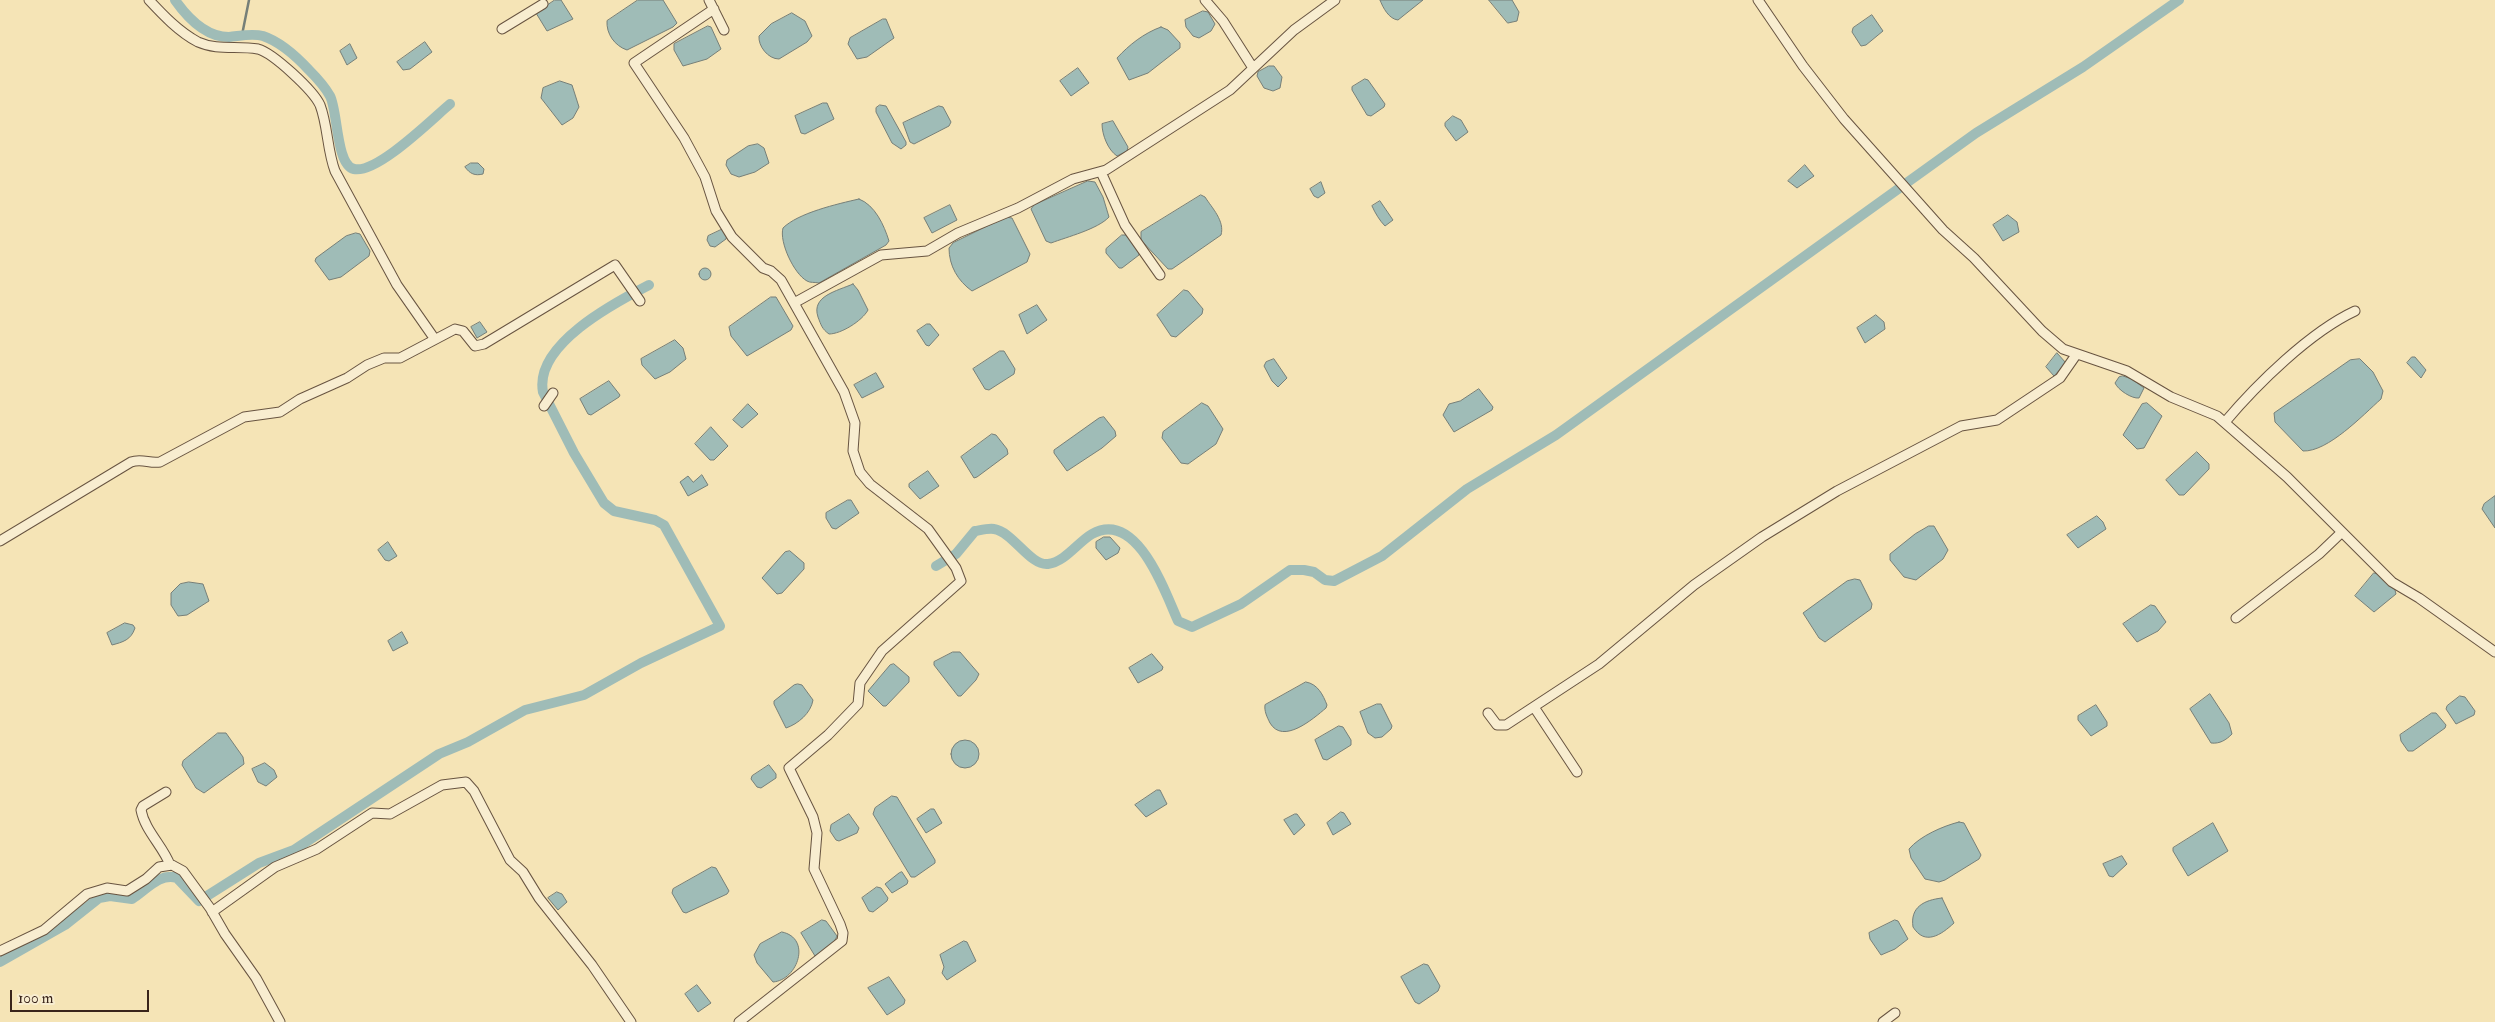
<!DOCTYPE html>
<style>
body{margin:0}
#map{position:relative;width:2495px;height:1022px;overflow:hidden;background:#f5e4b6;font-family:"IM FELL Double Pica",serif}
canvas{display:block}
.scale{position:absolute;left:10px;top:990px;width:139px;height:22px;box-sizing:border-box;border:2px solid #39241a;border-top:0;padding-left:6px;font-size:15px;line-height:18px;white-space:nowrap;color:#39241a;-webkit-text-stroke:4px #f8edd0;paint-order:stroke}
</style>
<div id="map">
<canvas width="2495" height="1022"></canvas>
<div class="scale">100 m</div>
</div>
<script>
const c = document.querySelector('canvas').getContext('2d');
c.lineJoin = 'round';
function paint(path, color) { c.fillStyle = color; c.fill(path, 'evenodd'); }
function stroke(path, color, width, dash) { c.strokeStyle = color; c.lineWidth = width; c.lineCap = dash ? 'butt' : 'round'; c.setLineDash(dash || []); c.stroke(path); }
const water = new Path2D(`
 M555 0H561L573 19 547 31 536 13Z
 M638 0H663L677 23 673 27 627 50C615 46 606 34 607 21Z
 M1380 0H1423L1398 20C1389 19 1383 8 1380 0Z
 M1489 0H1512L1519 12 1517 21 1508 23Z
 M1203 11 1208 12 1215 24 1211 31 1199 38 1193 36 1186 27 1185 20Z
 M792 13 805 21 812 36 807 42 779 59C768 59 758 46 759 36L771 24Z
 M1872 15 1883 31 1866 45 1861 46 1852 32 1853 28Z
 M883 19H886L894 38 867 57 857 59 848 44 850 38Z
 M708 26 711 27 721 49 707 59 683 66 674 50V44Z
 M1161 27 1168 30 1180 43V48L1148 73 1129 80 1117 58C1129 45 1144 33 1161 27Z
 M425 42 432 52 410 69 403 70 397 62Z
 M350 44 357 58 347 65 340 51Z
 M1269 66H1274L1282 77 1280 88 1273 91 1264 88 1257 76 1258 72Z
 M1078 68 1089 83 1071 96 1060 81Z
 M1365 79 1368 80 1385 104 1384 107 1371 116 1367 115 1352 90V87Z
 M560 81 572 85 579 107 573 118 562 125 541 98 543 88Z
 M823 103H827L834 119 805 134 801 133 795 116Z
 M880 105 886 106 906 142V145L901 149 892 143 876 112V108Z
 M939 106 943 107 951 122 949 126 914 144 910 142 903 123Z
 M1453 116 1461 120 1468 132 1456 141 1445 126V123Z
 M1113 121 1128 147 1127 151 1117 156C1108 150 1102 135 1102 124Z
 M758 144 764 148 769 163 755 172 739 177 731 174 726 165 727 160 748 146Z
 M471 163H478L484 169 483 174C475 176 470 174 465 167Z
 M1805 165 1814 176 1797 188 1788 181Z
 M1088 181 1095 182 1103 197 1109 217C1098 229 1067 237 1051 243L1046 241 1031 209 1034 205Z
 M1321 182 1325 193 1318 198 1314 196 1310 189Z
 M1201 195 1205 197C1212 208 1225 221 1221 235L1172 269H1168L1141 240V232Z
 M859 199C875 205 884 225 889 241L886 245 819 283C815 282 810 283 807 281 794 274 779 242 783 228 798 213 837 204 859 199Z
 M1380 201 1393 220 1385 226C1380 221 1375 213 1372 206Z
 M950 205 957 220 932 233 924 218Z
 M2008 215 2017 222 2019 232 2003 241 1993 225Z
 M1006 217 1012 218 1030 254 1027 262 972 291C958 281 949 266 949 248L953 243Z
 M723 229 727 235 726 239 715 247 710 246 707 240 708 236Z
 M356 233 360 234 370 251 369 256 341 277 329 280 315 261 316 258 346 236Z
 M1122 235H1126L1139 251V255L1122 268H1119L1106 253V249Z
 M699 274a6 6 0 1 1 12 0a6 6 0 1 1-12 0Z
 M853 284 858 290 868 310C862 321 841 334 829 334 822 329 821 325 818 317 811 296 837 291 853 284Z
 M1184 290 1188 291 1203 309 1202 314 1176 337 1171 336 1157 315Z
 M771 297H776L793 326 791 330 747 356 731 336 729 327Z
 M1037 305 1047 320 1027 334 1019 315Z
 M1876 315 1884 322 1885 329 1865 343 1857 328Z
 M480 322 487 332 477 338 471 327Z
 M927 324H930L939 335 929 346 926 345 917 331Z
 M675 340 683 348 686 359 670 372 655 379 642 365 641 359Z
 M1000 351H1004L1015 369 1014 374 989 390 985 389 973 369Z
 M2057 353 2066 363 2054 376 2046 367Z
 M2412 357H2415L2426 370 2421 378 2407 363Z
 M1274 359 1287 378 1278 387 1272 381 1264 366 1266 362Z
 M2360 359 2373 372 2383 391 2381 399C2363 415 2328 452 2303 451L2275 422 2274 413 2350 360Z
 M876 373 884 387 862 398 854 385Z
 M2123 376 2132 379 2144 388 2139 398C2132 399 2118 390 2115 383L2119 377Z
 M609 381 620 395 619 397 591 415 588 414 580 399Z
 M1479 389 1493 407 1492 410 1454 432 1443 415 1449 404 1460 401Z
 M1202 403 1208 406 1223 429 1216 444 1188 464 1181 463 1162 438 1163 432Z
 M2147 403 2162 416 2144 448 2137 449 2123 435 2142 404Z
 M748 404 758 414 742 428 733 420Z
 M1104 417 1115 431 1116 436 1102 448 1067 471 1054 453V450L1099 418Z
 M711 427 728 446 714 460H710L695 444Z
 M992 434 996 435 1007 449 1008 454 977 477 974 478 961 457Z
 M2197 452 2209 464V469L2184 495H2179L2166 480Z
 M928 471 939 486 920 499 909 487V484Z
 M702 475 708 485 688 496 680 482 688 476 693 482Z
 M2495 496V528L2482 509 2484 504Z
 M848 500H851L859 513 836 529 832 528 826 518V513Z
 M2097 516 2103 522 2106 529 2078 548 2067 535Z
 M1929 526H1934L1948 550 1943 559 1916 580 1904 577 1890 560V554L1915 534Z
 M1104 537H1110L1120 548 1118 553 1106 560 1096 548V542Z
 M388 542 397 556 389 561 385 560 378 550Z
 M790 551 804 563V569L782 593 777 594 762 578 785 552Z
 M2374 573 2378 574 2395 590 2396 594 2374 612 2355 596Z
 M1855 579 1860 580 1872 604 1871 609 1825 642 1819 638 1803 613 1847 581Z
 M189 582 203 584 209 601 187 615 178 616 171 605V593L180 584Z
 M2151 605 2155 606 2166 622 2158 631 2137 642 2123 624Z
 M125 623 133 625 135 628C131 640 123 642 112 645L107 633Z
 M402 632 408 643 393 651 388 641Z
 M953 652H960L979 674 976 680 961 696H958L934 665V662Z
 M1152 654 1163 667 1162 670 1138 683 1129 668Z
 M894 664 909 677V682L886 706H883L868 691 890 665Z
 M1306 682C1318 684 1323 695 1327 705L1326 708C1313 719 1283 745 1270 723 1267 717 1264 711 1265 705Z
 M798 684 802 685 813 700C811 713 798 724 786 728L774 704V701L794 685Z
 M2210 694 2229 723 2232 734C2226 740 2220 744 2211 743L2190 709Z
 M2460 696 2465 697 2475 711 2474 715 2456 724 2446 709 2447 706Z
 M1377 704H1381L1392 726 1391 729 1382 737 1375 738 1368 733 1360 712Z
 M2096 705 2107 722V726L2091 736 2078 720V716Z
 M2432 713H2436L2446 725 2445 728 2413 751H2408L2401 741 2400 735Z
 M1339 726 1343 727 1351 740V745L1327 760 1323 759 1315 740Z
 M218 733H226L243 757 244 764 204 793 196 788 182 765 183 761Z
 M951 754a14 14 0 1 1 28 0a14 14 0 1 1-28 0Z
 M265 763 274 770 277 777 266 786 258 782 252 769Z
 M769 765 776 774V778L761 788 757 787 751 779 752 776Z
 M1157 790H1160L1167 804 1146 817 1135 805Z
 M892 796 897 797 935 860V863L915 877H911L873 814 875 808Z
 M931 809H934L942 823 926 833 917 819Z
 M1341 812 1344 813 1351 824 1333 835 1327 823Z
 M849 814 859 828 857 833 839 841 836 840 830 831 831 825Z
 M1295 814H1297L1305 825 1294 835 1284 820Z
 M1959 822 1964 823 1981 855 1979 859 1945 880 1939 882 1925 879 1911 858 1909 849C1920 836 1943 826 1959 822Z
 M2213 823 2228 851 2188 876 2173 851V848Z
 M2122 856 2127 864 2113 877 2109 876 2103 864Z
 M712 867 716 868 729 891 727 894 686 913 683 912 672 893 673 889Z
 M902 872 908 881 907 884 892 893 885 884 899 873Z
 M877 887 881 888 888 898 887 901 873 912 869 911 862 898Z
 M557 892 562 894 567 902 558 910 548 898Z
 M1942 898 1954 923C1941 935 1925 946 1913 927 1910 907 1924 900 1942 898Z
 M822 920 826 921 837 936C834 944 824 954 815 956L801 933Z
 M1895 920 1898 921 1908 939 1895 949 1881 955 1870 939 1869 933Z
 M782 932C812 938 798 980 773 982L757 963 754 955 760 944Z
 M964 941 967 942 976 961 947 980 942 973 944 967 940 955Z
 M1424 964 1428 965 1440 986 1438 991 1419 1004 1415 1002 1401 977Z
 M889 977 905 1000 904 1004 887 1015 868 988Z
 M697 985 711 1003 698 1012 685 994Z`);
paint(water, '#9fbcb7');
stroke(water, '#767f78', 1);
stroke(new Path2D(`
 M242 35 249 0`), '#767f78', 2.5);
stroke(new Path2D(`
 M175 0C187 17 206 37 229 37 240 36 252 33 263 36 281 42 296 56 309 70 316 77 325 87 330 96 338 111 336 165 354 169 377 174 432 119 450 104
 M936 566 956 554 975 531C981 530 989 528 994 529 1013 532 1030 566 1048 564 1065 562 1078 542 1092 534 1137 509 1165 592 1178 621L1192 627 1241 604 1290 570H1304L1314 572 1325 580 1334 581 1382 556 1467 489 1556 435 1976 133 2083 67 2179 0
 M0 962 65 925 99 898 110 896 132 899C145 891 160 872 177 878L199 901 259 863 294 850 439 754 468 742 525 710 584 695 641 663 720 626 664 525 655 520 614 511 604 503 574 453 543 392C534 345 614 303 649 285`), '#9fbcb7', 10);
const street = new Path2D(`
 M149 0C163 15 179 32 198 42 218 51 238 45 258 49 273 53 313 90 320 105 328 126 327 150 335 171L397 285 434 338
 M709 0 724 30
 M1205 0 1223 21 1253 68
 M1758 0 1803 66 1844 119 1943 230 1974 258 2042 331 2063 349 2127 371 2171 397 2217 416 2287 477 2392 582 2419 598 2495 652
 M714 9 634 63 684 138 705 177 716 211 732 237 763 268 771 271 781 280 844 392 855 423 853 451 860 472 870 484 928 529 956 568 961 581 882 651 860 683 858 704 828 735 789 768 813 817 817 833 814 869 840 924 843 933 842 941 739 1022
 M502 29 543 4
 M1101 172 1125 225 1160 275
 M794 303 881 255 927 251 958 233 1018 208 1073 179 1106 170 1230 90 1294 30 1335 0
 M544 406 553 393
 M2225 422C2257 384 2310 332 2355 311
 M0 541 131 462C142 458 150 464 160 462L244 417 280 412 300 399 347 378 367 365 384 358H400L455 329 463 331 475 346 484 344 615 265 640 301
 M2236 618 2319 554 2342 532
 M1534 707 1577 772
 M1488 713 1497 725H1506L1599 664 1694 585 1762 537 1837 491 1961 426 1997 420 2060 378 2076 355
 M166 792 143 806 141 810C145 831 163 846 170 865
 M212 912 275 867 317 849 372 813 390 814 442 785 466 782 474 791 510 860 523 872 539 898 592 965 631 1022
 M0 951 44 930 87 894 107 888 127 891 146 879 159 867 172 865 183 871 210 908 225 934 256 978 280 1022
 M1883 1022 1895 1013`);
stroke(street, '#685441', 11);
stroke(street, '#f8edd0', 9);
</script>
